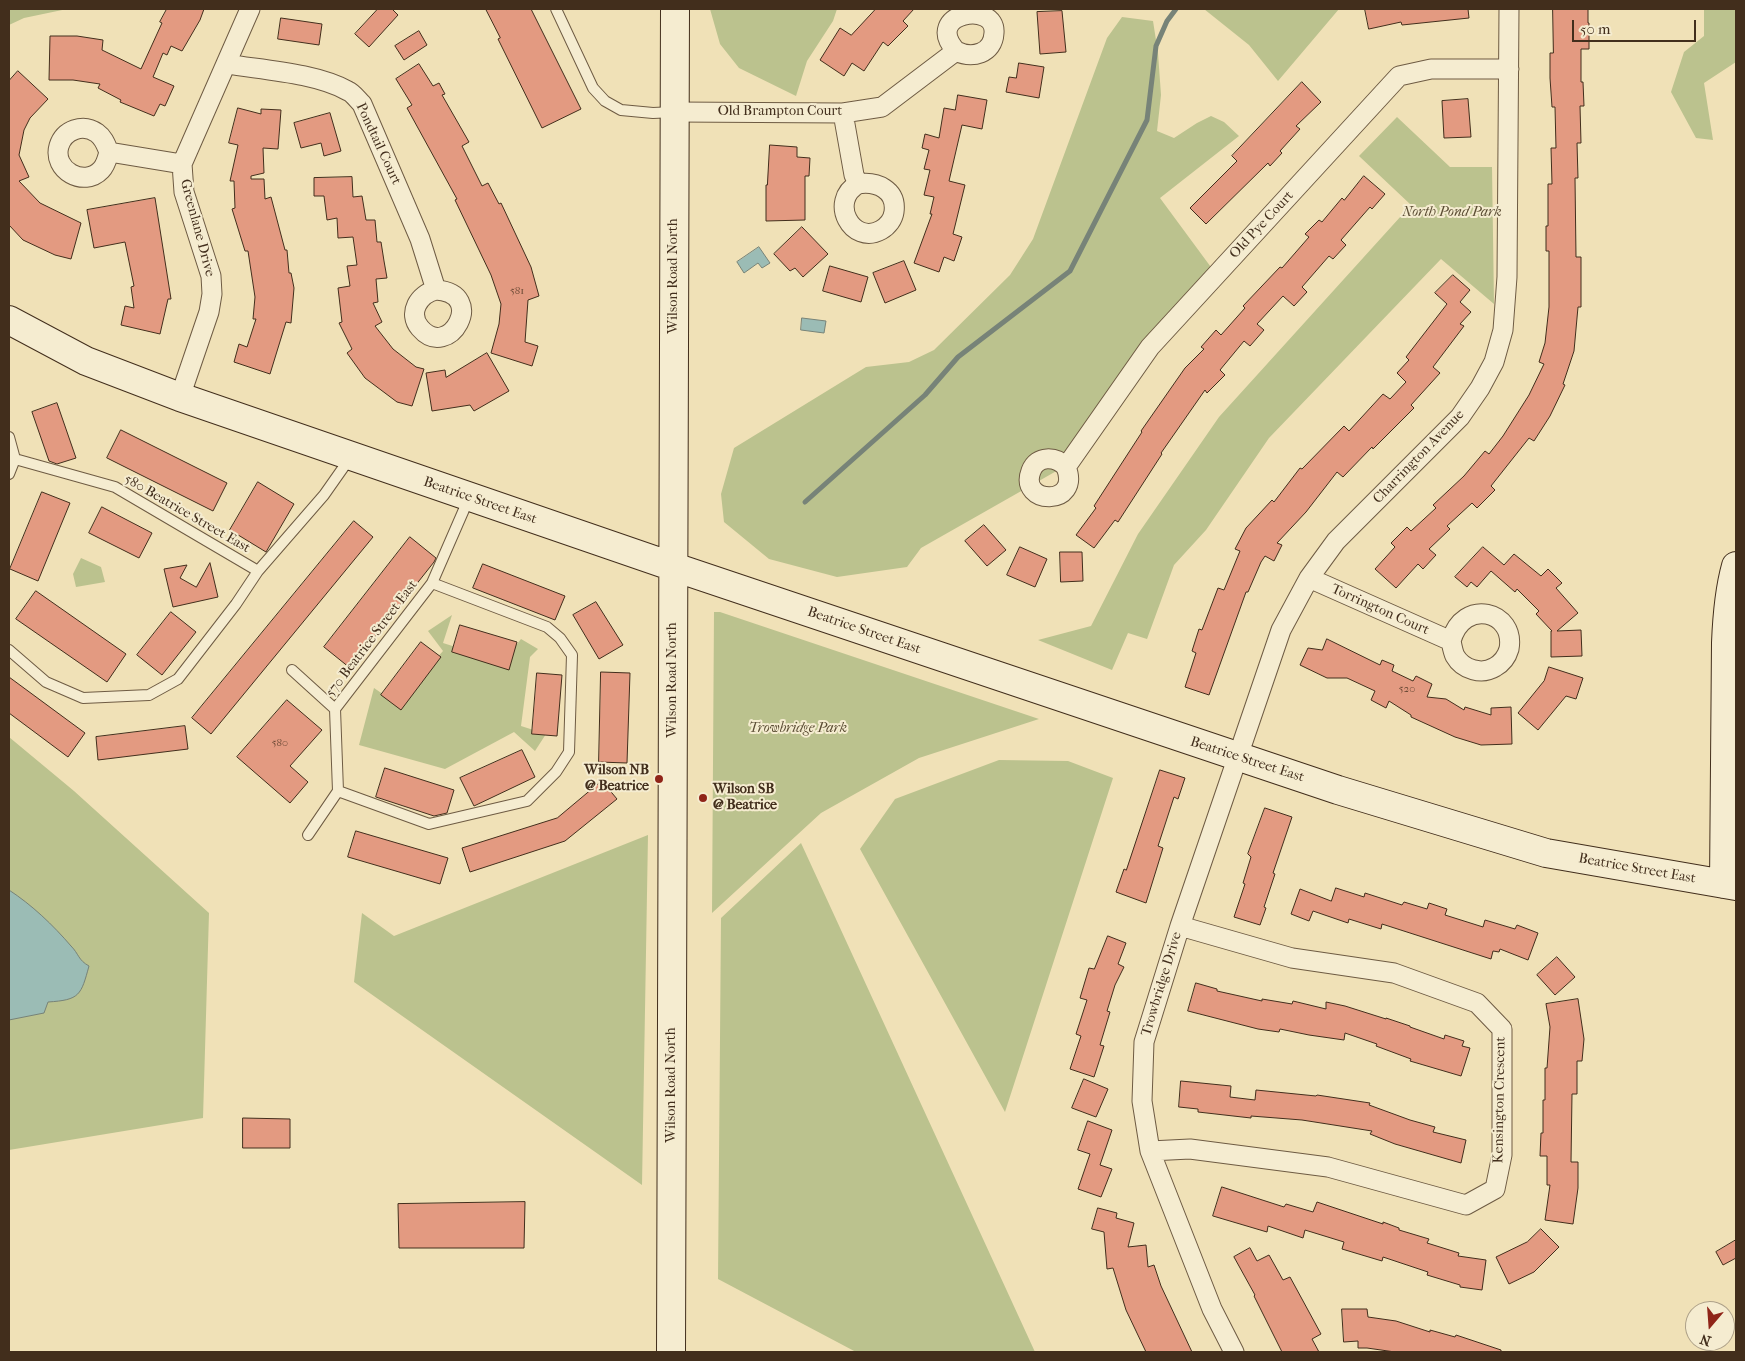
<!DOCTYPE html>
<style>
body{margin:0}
#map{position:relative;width:1745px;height:1361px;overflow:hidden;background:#f0e1b7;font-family:"IM FELL French Canon",serif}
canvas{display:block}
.frame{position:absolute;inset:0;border:10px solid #422e1c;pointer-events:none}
.north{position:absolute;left:1685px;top:1301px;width:50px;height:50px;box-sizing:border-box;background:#f5ecd0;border:1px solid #ada088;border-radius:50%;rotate:198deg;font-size:14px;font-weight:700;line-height:20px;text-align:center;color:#422e1c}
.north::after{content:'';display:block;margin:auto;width:18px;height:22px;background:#8f2418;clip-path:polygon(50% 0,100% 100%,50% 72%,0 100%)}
.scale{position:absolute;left:1572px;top:20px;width:124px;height:22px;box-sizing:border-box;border:2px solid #422e1c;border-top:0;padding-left:6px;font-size:15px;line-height:18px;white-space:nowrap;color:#422e1c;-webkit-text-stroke:4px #f5ecd0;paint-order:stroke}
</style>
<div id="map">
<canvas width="1745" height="1361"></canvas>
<div class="frame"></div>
<div class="north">N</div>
<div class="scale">50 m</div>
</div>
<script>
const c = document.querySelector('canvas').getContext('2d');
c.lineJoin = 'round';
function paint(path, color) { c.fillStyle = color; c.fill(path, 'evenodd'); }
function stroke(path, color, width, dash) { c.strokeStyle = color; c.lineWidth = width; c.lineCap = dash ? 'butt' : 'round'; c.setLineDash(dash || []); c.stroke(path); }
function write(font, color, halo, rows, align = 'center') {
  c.font = font + ' "IM FELL French Canon",serif'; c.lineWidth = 4; c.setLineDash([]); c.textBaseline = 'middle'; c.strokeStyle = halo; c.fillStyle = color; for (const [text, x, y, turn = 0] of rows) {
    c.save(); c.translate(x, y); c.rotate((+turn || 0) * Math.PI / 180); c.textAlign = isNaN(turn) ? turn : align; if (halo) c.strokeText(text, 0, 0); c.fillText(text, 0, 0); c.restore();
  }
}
paint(new Path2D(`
 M9 9H67L24 18 9 25Z
 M710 9H837L833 21 807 61 796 96 739 68 720 44Z
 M1204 9H1339L1278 81 1249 45Z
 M1704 9H1736V62L1704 83 1713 140 1696 138 1671 92 1684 52 1704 36Z
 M1122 17 1153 21 1158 53 1161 95 1157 131 1174 138 1197 123 1211 116 1224 122 1239 136 1160 198 1216 274 1067 465 921 548 907 567 837 577 769 559 724 522 721 494 734 448 866 367 909 362 934 350 1010 275 1033 239 1107 38Z
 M1397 117 1450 167H1492L1494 304 1441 259 1269 438 1206 530 1174 565 1147 639 1128 633 1112 670 1038 640 1091 626 1138 534 1219 417 1411 205 1359 156Z
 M81 558 101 567 105 582 76 587 73 574Z
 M714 612H720L1039 719 919 758 821 813 712 913Z
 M452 615 443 643 503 662 521 639 538 649 530 657 521 726 546 734 535 751 514 732 445 769 359 745 374 688 396 703 443 651 428 631Z
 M9 737 74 791 209 913 203 1118 9 1150Z
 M999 760 1068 761 1113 778 1005 1112 860 849 895 799Z
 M648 835 642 1185 354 982 362 913 394 936Z
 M801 843 1035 1352H856L718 1279 721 918Z`), '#bbc28e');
const water = new Path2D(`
 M759 247 770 263 762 268 758 263 744 273 737 262Z
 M802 318 826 321 824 333 801 330Z
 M9 890C32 905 53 925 71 946 79 954 78 960 89 966 81 995 80 1000 48 1002L44 1013 9 1020Z`);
paint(water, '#9bbcb5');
stroke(water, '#778378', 1);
stroke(new Path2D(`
 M805 502 925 395 958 357 1070 271 1147 120 1156 46 1167 21 1176 9`), '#778378', 5);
const building = new Path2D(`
 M167 9H204L200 20 182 51 171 46 167 55 163 53 153 77 174 86 165 106 160 104 154 116 120 102 121 100 98 88 100 84 73 80H49L50 36H77L103 40 102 50 141 69 162 23 160 22Z
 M378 9H392L398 15 369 47 355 34Z
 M486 9H531L581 109 542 128 498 39 500 38Z
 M876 9H914L903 21 908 26 888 46 883 42 864 71 852 63 844 76 820 60 840 28 851 35Z
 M1365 9H1468L1469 18 1402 25 1401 22 1369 29Z
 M1553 9H1588V23H1589V49H1581V82H1583L1584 106H1580L1581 143H1577L1578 178H1575L1576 257H1581V307H1578L1574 351 1563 384 1565 385 1550 416 1534 441 1529 438 1491 486 1495 490 1477 508 1472 503 1447 526 1450 529 1429 549 1436 555 1423 569 1418 564 1396 588 1375 569 1395 547 1391 543 1407 527 1411 531 1436 508 1433 505 1464 476 1485 451 1489 454 1503 436 1529 395 1544 364 1539 362 1545 343 1549 307V251H1546V226H1548V184H1552L1551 148H1556L1555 107H1552L1550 78V53H1553Z
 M1062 11 1066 52 1040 54 1037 12Z
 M281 18 322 24 319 45 278 39Z
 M419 31 427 45 404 60 395 46Z
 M1019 63 1044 67 1039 98 1006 92 1009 77 1016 78Z
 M419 64 433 86 439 83 445 94 442 95 469 142 462 146 482 186 488 183 499 204 501 203 531 267 539 296 528 300 525 342 538 346 532 366 491 353 499 324 501 304 491 275 455 200 457 199 407 108 412 105 396 79Z
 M18 71 48 99 30 118 24 130 19 155 29 177 19 181 40 203 81 223 71 259 55 255 23 240 9 225V81Z
 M1302 82 1321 102 1296 126 1300 129 1280 151 1282 153 1270 166 1268 163 1206 224 1190 208 1237 161 1232 156Z
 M958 95 987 100 982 129 962 125 949 181 965 185 953 234 962 237 954 261 944 257 939 272 914 263 932 214H930L934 197 924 195 930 170 924 169 929 150 922 148 925 134 939 138 944 108 955 110Z
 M1468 99 1471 137 1444 138 1442 101Z
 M238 108 261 114V109L281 110 278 149 263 148 264 173 251 176V179H264L265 199 271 197 285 250H287L289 273H291L294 288 291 323 286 322 270 374 234 362 239 344 247 347 256 319H253L255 297 248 251H245L232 209 235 208 234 181H230L238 145 229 143Z
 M330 113 341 151 324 156 321 143 301 148 294 123Z
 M770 145 797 147V157L810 158 809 176H805V220L766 221V185H767Z
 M1364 176 1385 194 1372 209 1370 207 1341 240 1346 245 1333 259 1329 256 1302 287 1307 292 1294 306 1283 296 1257 324 1264 330 1250 346 1244 341 1220 370 1225 375 1207 393 1205 390 1161 453 1162 454 1118 522 1115 520 1094 548 1076 535 1096 508 1094 506 1142 432 1141 431 1185 368 1204 349 1201 347 1216 330 1221 335 1245 308 1243 306 1280 267 1282 268 1309 237 1305 234 1319 220 1322 222 1342 198 1344 200Z
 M352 177 353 197 362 196 366 220H375L377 242H381L384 261 387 278 376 279 378 302 373 303 382 322 375 326 393 349 416 367 424 369 412 406 397 402 365 378 347 353 352 349 339 323 342 322 338 288 350 286 347 266 357 265 353 237 338 238 337 218 327 220 324 196H314V178Z
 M155 198 171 299H168L160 334 121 325 125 306 134 308 131 287 134 286 125 242 94 248 87 210Z
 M802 227 828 254 803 277 795 268 790 271 774 254Z
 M904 261 916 290 885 303 873 273Z
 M830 266 868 277 861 302 823 291Z
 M1453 275 1470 290 1460 302 1471 312 1460 324 1464 326 1433 367 1440 373 1411 405 1414 408 1373 449 1372 447 1343 477 1337 472 1306 512 1277 543 1282 545 1274 561 1265 556 1261 562 1248 592H1246L1209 695 1185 687 1196 653 1192 651 1199 629 1202 630 1218 588 1224 590 1240 551 1235 549 1246 528 1272 500 1274 502 1300 468 1302 469 1344 426 1349 431 1383 394 1390 399 1406 382 1397 373 1409 360 1406 357 1447 304 1435 293Z
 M487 353 509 391 474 411 470 405 432 411 426 373 445 370 446 377Z
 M57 403 76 458 57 464 49 461 32 412Z
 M121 430 227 483 213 511 107 458Z
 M258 482 294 504 266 552 230 530Z
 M42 492 70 503 38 581 10 569Z
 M102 507 152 533 139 558 89 533Z
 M354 521 373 537 211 734 192 718Z
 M984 525 1006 550 987 566 965 541Z
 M410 537 436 558 434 562 350 668 324 647Z
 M1020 547 1047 559 1035 587 1007 575Z
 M1483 547 1504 565 1514 554 1541 576 1548 569 1562 583 1556 588 1578 613 1557 631 1581 630 1582 656 1551 657V631H1552L1536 614 1539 611 1517 589 1515 592 1491 571 1477 587 1471 582 1467 587 1455 577Z
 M1060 552H1082L1083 581 1061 582Z
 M210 563 218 597 173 607 164 569 187 565 180 578 196 587Z
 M483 564 565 596 555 620 473 588Z
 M36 591 126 654 107 682 16 619Z
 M596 602 623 645 599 659 573 615Z
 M171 612 196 632 162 675 137 655Z
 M460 625 517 642 509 670 452 652Z
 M1327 639 1380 665 1382 660 1394 665 1392 671 1413 681 1416 676 1432 684 1427 697 1446 699 1464 710 1465 707 1491 715V708L1511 707 1512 744 1481 745 1455 737 1411 717V715L1389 701 1386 708 1371 700 1375 691 1347 678H1327L1300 665 1308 648 1322 650Z
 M421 642 441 657 401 710 381 695Z
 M1549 667 1583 678 1576 699 1566 696 1538 730 1518 713 1544 681Z
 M601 672 630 673 627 763 599 762Z
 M537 673 562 675 557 736 532 734Z
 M9 677 85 733 68 757 9 713Z
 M287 700 322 730 290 766 308 782 290 803 237 757Z
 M185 726 188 749 98 760 96 737Z
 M522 750 535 777 474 806 460 778Z
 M385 768 454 790 447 813 434 816 376 797Z
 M1160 770 1185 778 1178 799 1174 797 1158 846 1163 848 1146 903 1116 892 1124 869 1126 870Z
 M602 781 617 799 565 841 470 872 462 848 557 818Z
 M1265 808 1292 817 1273 873 1275 874 1264 907 1266 908 1260 925 1234 917 1245 884 1243 883 1251 857 1248 854Z
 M356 831 448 858 440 884 348 857Z
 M1336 888 1364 897 1365 893 1402 905 1404 902 1427 909 1429 903 1447 909 1445 915 1483 927 1485 920 1515 929 1517 925 1538 933 1528 960 1500 949 1499 952 1493 951 1491 959 1382 924 1381 929 1349 919 1348 923 1313 911 1309 921 1291 914 1300 889 1331 901Z
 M1108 936 1126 943 1118 964 1124 967 1115 985 1107 1011 1110 1012 1100 1045 1104 1046 1094 1077 1070 1069 1081 1036 1076 1034 1087 1000 1080 998 1089 968 1094 969Z
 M1557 957 1575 977 1555 995 1537 975Z
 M1196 983 1217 989V991L1262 1001V999L1292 1004 1293 1001 1326 1009V1002L1345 1006 1386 1019V1018L1410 1026V1027L1444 1039 1445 1035 1464 1041 1462 1046 1470 1048 1461 1076 1410 1061 1411 1059 1376 1046 1377 1044 1345 1033 1344 1040 1309 1035 1280 1029 1279 1032 1258 1029 1188 1011Z
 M1578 999 1584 1039 1582 1061H1577V1094H1572L1571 1162H1578V1188L1573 1224 1545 1220 1550 1185H1547V1156H1540L1541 1133H1543V1100H1545V1068H1547L1550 1027 1546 1004Z
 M1084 1079 1108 1089 1096 1117 1072 1108Z
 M1181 1081 1231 1086 1230 1097 1255 1100 1256 1090 1316 1096 1317 1095 1370 1103 1369 1105 1410 1120 1435 1127 1433 1132 1466 1140 1461 1163 1395 1144 1370 1134 1372 1131 1302 1120 1251 1116V1118L1198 1112V1109L1179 1107Z
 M243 1118 290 1119V1148H243Z
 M1088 1121 1112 1130 1100 1165 1112 1169 1101 1197 1078 1189 1090 1154 1078 1150Z
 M1222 1187 1284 1207 1286 1204 1313 1212 1317 1202 1383 1224V1222L1399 1228V1230L1429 1239 1427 1243 1459 1253 1458 1256 1486 1260 1482 1290 1460 1287V1285L1427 1275 1428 1272 1383 1257 1382 1261 1342 1249 1344 1242 1305 1230 1303 1238 1268 1226 1267 1232 1213 1216Z
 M525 1202 524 1248H399L398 1204Z
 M1098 1208 1117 1213 1116 1218 1134 1223 1128 1247 1146 1245 1148 1267 1154 1265 1161 1286 1192 1352H1146L1126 1310 1113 1268 1107 1269 1104 1232 1092 1229Z
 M1541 1229 1559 1247 1534 1272 1509 1284 1496 1257 1527 1242Z
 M1736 1240V1258L1723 1265 1716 1252Z
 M1250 1248 1257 1261 1269 1255 1283 1280 1290 1277 1321 1334 1312 1339 1319 1352H1282L1254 1296 1255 1295 1234 1257Z
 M1342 1309H1367L1368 1317 1396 1321 1430 1332V1330L1455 1337 1456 1335 1501 1350V1352H1395L1367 1348H1358V1341L1344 1342Z`);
paint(building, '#e39a81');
stroke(building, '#422e1c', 1);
const lane = new Path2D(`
 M556 9 593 88 605 101 621 110 653 113 674 112
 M9 437 15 459 115 487 258 571 324 495 350 458
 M9 474 15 459
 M432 583 547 627 560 638 572 655 569 752 556 772 527 801 429 824 338 791 335 709Z
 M432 583 469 498
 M9 650 46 682 83 698 149 695 178 679 236 604 258 571
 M292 670 335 709
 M308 835 338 791`);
const street = new Path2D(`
 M227 64C263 70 316 73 348 91 353 93 357 99 362 104L420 239 436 290C488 293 449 362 420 328 407 313 419 294 436 290
 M675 112 843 113 882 107 956 51C972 59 993 54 994 33 997 0 922 13 956 51
 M843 113 854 175 858 184C877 181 897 190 894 212 893 219 888 226 881 230 852 246 828 201 858 184
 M109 152C107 159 106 165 101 170 84 188 52 170 59 146 64 130 83 123 97 133 104 138 106 145 109 152L182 164
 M180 397 209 312 212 294 211 276 184 192 182 164 250 9
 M1066 467C1082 507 1018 505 1031 471 1037 455 1056 456 1066 467L1150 347 1399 76 1431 69H1509
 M1309 578 1451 641C1463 597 1516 611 1509 649 1507 656 1502 663 1495 667 1482 675 1463 670 1455 656 1453 652 1452 646 1451 641
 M1150 1151 1190 1149 1328 1167 1466 1205 1495 1189 1502 1155V1029L1477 1003 1394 973 1292 958 1180 926
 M1234 1352 1212 1309 1150 1151 1142 1101 1144 1042 1180 926 1281 630 1309 578 1336 541 1460 417 1480 388 1494 362 1503 330 1507 277 1509 9`);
const secondary = new Path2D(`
 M9 320 86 361 180 397 674 567 1338 790 1546 853 1736 886
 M1724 884 1726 643C1727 617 1729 591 1736 566
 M671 1352 675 9`);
stroke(lane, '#6e5b43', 12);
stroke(street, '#6e5b43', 21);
stroke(secondary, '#422e1c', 30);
stroke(lane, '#f5ecd0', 10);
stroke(street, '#f5ecd0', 19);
stroke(secondary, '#f5ecd0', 28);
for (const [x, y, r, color] of [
 [659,779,5,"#8f2418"],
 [703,798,5,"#8f2418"]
]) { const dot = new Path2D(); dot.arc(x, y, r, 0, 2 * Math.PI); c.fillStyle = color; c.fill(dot); stroke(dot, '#f5ecd0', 2); }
write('11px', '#6a4935', null, [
 ["581",517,291],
 ["520",1407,689],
 ["580",280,743]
]);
write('14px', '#422e1c', '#f5ecd0', [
 ["Old Brampton Court",780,112],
 ["Pondtail Court",378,144,65],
 ["Old Pye Court",1262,225,-47],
 ["Greenlane Drive",197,228,75],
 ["Wilson Road North",674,276,-90],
 ["Charrington Avenue",1419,457,-46],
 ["Beatrice Street East",480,501,19],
 ["580 Beatrice Street East",187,514,30],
 ["Torrington Court",1380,610,24],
 ["Beatrice Street East",864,631,19],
 ["570 Beatrice Street East",372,639,-53],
 ["Wilson Road North",673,680,-90],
 ["Beatrice Street East",1247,760,18],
 ["Beatrice Street East",1637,869,10],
 ["Trowbridge Drive",1162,984,-73],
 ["Wilson Road North",672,1085,-90],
 ["Kensington Crescent",1500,1100,-89]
]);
write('italic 14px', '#5a4c33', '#f5ecd0', [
 ["North Pond Park",1452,213],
 ["Trowbridge Park",798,729]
]);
write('bold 14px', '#422e1c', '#f5ecd0', [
 ["Wilson NB",649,771],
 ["@ Beatrice",649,787],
 ["Wilson SB",713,790,"left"],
 ["@ Beatrice",713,806,"left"]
], 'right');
</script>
